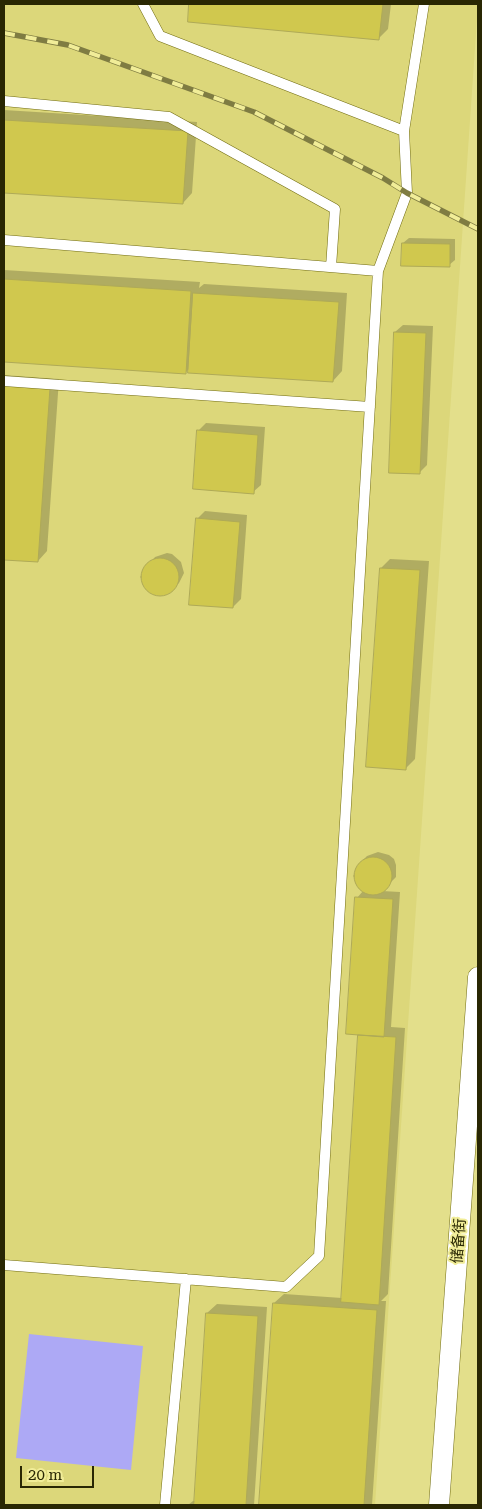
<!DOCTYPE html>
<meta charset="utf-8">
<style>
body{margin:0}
#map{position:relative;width:482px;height:1509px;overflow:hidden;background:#e3df8b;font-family:"Roboto Serif",serif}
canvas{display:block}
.frame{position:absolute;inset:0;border:5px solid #292703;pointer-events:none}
.scale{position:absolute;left:20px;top:1466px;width:74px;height:22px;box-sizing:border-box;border:2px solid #292703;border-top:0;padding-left:6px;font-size:15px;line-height:18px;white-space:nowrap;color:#292703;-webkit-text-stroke:4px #f1ed98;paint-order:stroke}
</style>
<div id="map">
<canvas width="482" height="1509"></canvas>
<div class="frame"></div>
<div class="scale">20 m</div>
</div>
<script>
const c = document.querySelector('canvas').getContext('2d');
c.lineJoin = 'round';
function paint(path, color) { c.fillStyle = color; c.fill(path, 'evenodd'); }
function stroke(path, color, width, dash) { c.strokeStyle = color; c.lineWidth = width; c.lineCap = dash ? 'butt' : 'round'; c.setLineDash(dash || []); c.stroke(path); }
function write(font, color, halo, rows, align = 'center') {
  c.font = font + ' "Roboto Serif","Noto Sans SC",serif'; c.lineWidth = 4; c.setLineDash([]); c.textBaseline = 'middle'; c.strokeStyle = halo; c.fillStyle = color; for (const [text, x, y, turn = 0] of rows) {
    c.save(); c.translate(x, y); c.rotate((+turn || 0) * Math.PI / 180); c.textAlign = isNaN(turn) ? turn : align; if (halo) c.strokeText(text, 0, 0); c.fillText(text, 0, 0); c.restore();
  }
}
paint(new Path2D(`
 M4 4H478L375 1505H4Z`), '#dcd77a');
paint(new Path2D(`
 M29 1334 143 1346 131 1470 16 1458Z`), '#ada9f5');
paint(new Path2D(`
 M191 4H391L388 29 379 38 189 21Z
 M4 110 197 122 192 193 183 203 4 192Z
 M409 238 455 239V260L449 265 403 243Z
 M4 270 200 282 199 288 204 284 347 293 342 371 333 381 190 368 185 373 4 361Z
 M403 325 433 326 427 465 419 473 395 332Z
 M4 375 59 379 47 551 38 561 4 559Z
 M206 423 265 427 261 485 253 492 198 431Z
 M205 511 247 515 241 599 233 607 197 519Z
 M167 553 172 554 181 562 184 573 179 583 168 593 163 594 151 592 144 584 143 573 155 557Z
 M390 559 429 561 415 759 405 769 381 568Z
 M378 852 389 855 394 859 396 865V877L382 891 400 892 391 1027 405 1028 388 1294 381 1301H386L372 1505H261L274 1303 284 1294 342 1298 359 1034 357 898 363 891 359 888 355 877V872L361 862 367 856Z
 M217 1304 267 1307 254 1505H188L193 1501H196L207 1313Z`), '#0003');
const building = new Path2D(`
 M189 4H383L379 40 188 22Z
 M4 120 188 131 183 204 4 193Z
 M402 243 450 244V267L401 266Z
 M4 279 191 291 186 374 4 362Z
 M193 293 339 302 333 382 188 373Z
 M394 332 426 333 420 474 389 473Z
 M4 385 50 388 38 562 4 560Z
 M197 430 258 435 254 494 193 489Z
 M196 518 240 522 233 608 189 605Z
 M141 577a19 19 0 1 1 38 0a19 19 0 1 1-38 0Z
 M380 568 420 570 406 770 366 767Z
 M354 876a19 19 0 1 1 38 0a19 19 0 1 1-38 0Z
 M355 897 393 899 384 1037 346 1034Z
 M358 1035 396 1037 379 1305 341 1302Z
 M273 1303 377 1310 364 1505H259Z
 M206 1313 258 1316 246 1505H194Z`);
paint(building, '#d0c84e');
stroke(building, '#afaa57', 1);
const service = new Path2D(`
 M143 4 160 36 404 131
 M4 101 169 117 335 209 331 267
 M4 240 378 271
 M4 381 370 407
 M4 1265 286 1287 319 1256 378 271 407 193 404 131 424 4
 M165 1505 186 1279`);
const minor = new Path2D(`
 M439 1505 478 977`);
stroke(service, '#726d11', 11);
stroke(minor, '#726d11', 21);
stroke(service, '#fff', 10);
stroke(minor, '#fff', 20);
const rail = new Path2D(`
 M4 33 68 45 254 112 383 178 407 193 478 229`);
stroke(rail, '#7f7c42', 5.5);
stroke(rail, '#f1ed98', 4, [11]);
write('15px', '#292703', '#f1ed98', [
 ["储备街",459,1241,-86]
]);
</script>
